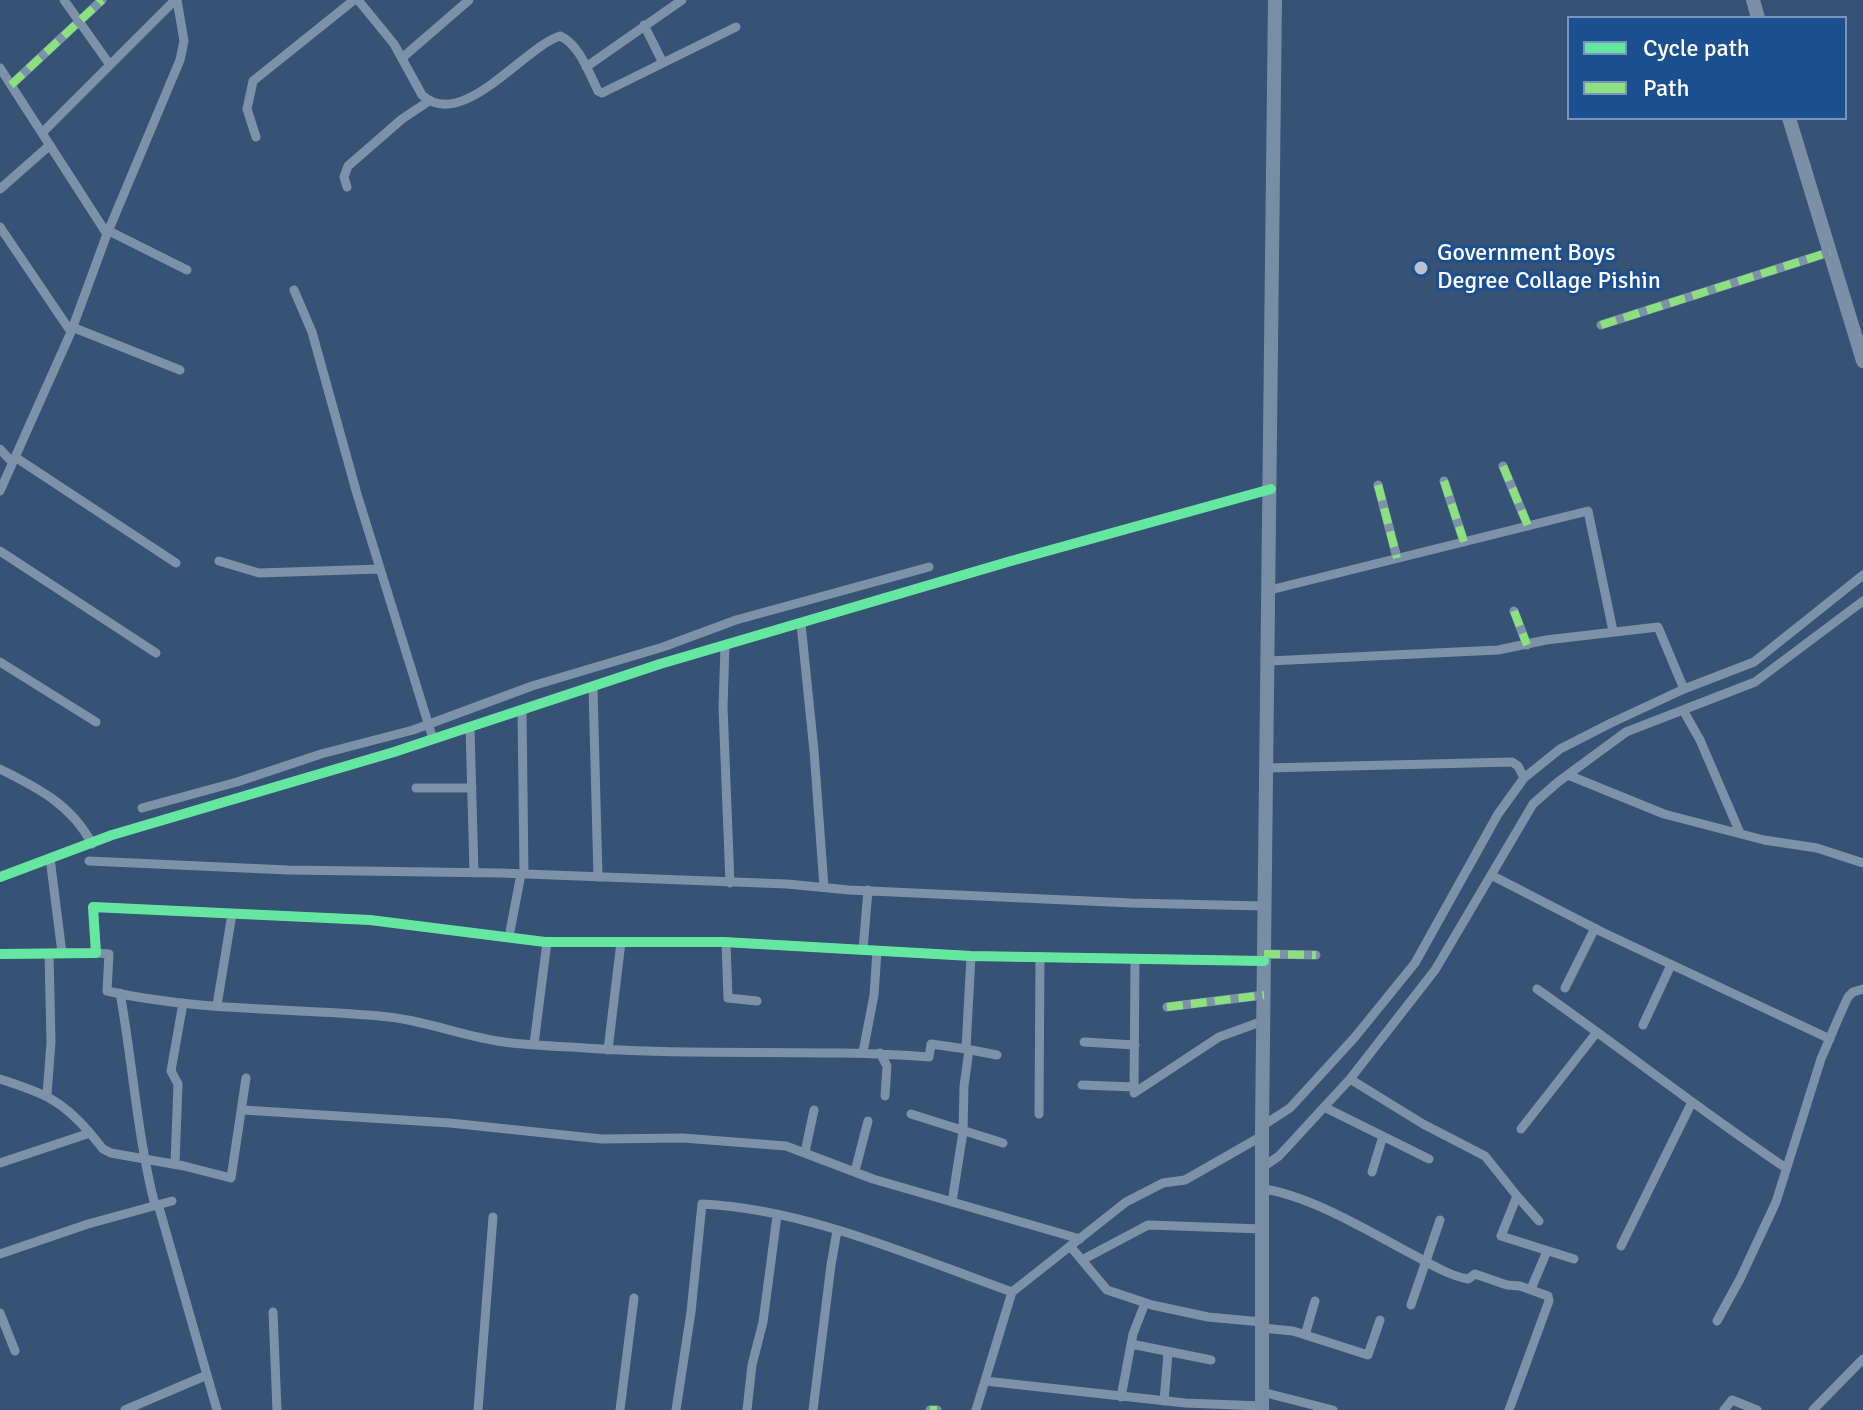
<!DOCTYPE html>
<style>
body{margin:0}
#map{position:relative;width:1863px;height:1410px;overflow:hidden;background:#365274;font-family:Signika,sans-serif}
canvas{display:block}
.legend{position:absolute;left:1567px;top:16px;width:280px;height:104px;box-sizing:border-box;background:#1b4f8f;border:2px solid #7695bc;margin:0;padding:10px 14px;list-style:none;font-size:24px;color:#fff}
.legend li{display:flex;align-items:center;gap:16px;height:40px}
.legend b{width:40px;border:2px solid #7695bc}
</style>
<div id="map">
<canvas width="1863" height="1410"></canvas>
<ul class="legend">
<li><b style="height:10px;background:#66e7a1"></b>Cycle path</li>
<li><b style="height:10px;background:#8de07e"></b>Path</li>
</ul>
</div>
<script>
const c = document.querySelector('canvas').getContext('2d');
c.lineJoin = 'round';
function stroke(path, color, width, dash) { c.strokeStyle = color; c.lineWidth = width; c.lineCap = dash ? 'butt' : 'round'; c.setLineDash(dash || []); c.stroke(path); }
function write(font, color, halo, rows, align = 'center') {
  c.font = font + ' Signika,sans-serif'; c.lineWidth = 6; c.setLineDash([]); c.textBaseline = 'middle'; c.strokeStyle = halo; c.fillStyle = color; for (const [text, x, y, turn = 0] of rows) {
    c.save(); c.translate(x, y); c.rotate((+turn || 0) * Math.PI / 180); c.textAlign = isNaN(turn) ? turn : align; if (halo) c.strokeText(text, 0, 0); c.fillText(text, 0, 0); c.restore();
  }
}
stroke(new Path2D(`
 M64 0 110 65
 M358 0 394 44 422 95C462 132 524 47 560 36 579 44 589 73 598 91L602 93 736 27
 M644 25 663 63
 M402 58 469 0
 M586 67 682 0
 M0 68 107 234
 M11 85 102 0
 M42 133 175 0
 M256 137 247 109 253 81 354 0
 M347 187 344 177 348 166 402 119 429 101
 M0 189 50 145
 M0 227 71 332
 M109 231 187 270
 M294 290 312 332 357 494 433 739
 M1601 325 1830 252
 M72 327 180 370
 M0 449 12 462
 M15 457 176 563
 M1503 466 1528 526
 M1444 481 1464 542
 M1378 485 1397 558
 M0 491 71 332 107 234 180 60 184 41 177 0
 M0 551 156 653
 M219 561 259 573 380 569
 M1270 590 1588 511 1613 631
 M1514 611 1527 645
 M801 624 814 751 824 887
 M725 646 723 707 730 883
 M1269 661 1498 650 1546 640 1658 627 1684 689
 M0 662 96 722
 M593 688 598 877
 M522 710 524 874
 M1683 710 1700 740 1740 833
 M470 727 474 873
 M1267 768 1512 762 1518 766 1524 778
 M0 769C38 788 72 805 92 844
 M1568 775 1664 814 1764 840 1817 848 1863 863
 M416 788H472
 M142 808 237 782 321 754 413 730 532 686 663 647 736 620 929 567
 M50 858 62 953
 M89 861 288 870 500 873 787 884 849 890 1131 903 1265 906
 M1491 875 1602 932 1830 1039
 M0 877 112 835 394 752 660 664 1011 561 1271 489
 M509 937 521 874
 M726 942 728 998 757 1001
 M863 950 868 890
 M96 953 109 954 107 991C195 1011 289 1008 379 1016 421 1019 462 1036 504 1042 526 1045 549 1046 571 1047 690 1057 810 1048 929 1057L931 1044 966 1049 971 956
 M0 954 96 953 93 907 370 920 545 942H724L971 956 1264 961
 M1264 954 1316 955
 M1565 988 1595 928
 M1537 989C1621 1048 1701 1111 1786 1168
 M120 993C133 1064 137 1136 155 1205
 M217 1005 232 914
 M1167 1007 1264 995
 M1643 1025 1671 965
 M1084 1042 1135 1045
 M534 1044 547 942
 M966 1049 997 1055
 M608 1050 621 942
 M863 1052 874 995 877 951
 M880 1053 887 1066 885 1096
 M0 1079C42 1093 60 1098 90 1133L0 1163
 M1350 1079 1423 1124 1485 1156 1517 1196 1501 1236 1574 1259
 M1082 1085 1134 1087
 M1134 1093 1219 1037 1263 1021
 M1134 1093 1135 959
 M47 1095 51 1042 49 953
 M1324 1107 1429 1159
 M243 1110 450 1123 602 1139 683 1138 786 1146 873 1179 1080 1239
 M911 1114 1003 1143
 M1039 1114 1040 957
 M1262 1126 1290 1108 1355 1037 1415 963 1498 814 1524 778 1560 749 1611 723 1684 689 1754 662 1863 575
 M1521 1129 1597 1032
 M90 1133 103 1149 111 1153 184 1166 231 1178 246 1078
 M805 1152 814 1110
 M175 1164 178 1084 171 1071 183 1003
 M1263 1167 1279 1156 1350 1079 1435 970 1533 804 1558 782 1626 732 1755 682 1863 601
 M855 1171 868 1121
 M1372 1172 1383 1136
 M1263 1189C1308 1195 1365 1229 1406 1251 1426 1261 1446 1275 1468 1279L1475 1274 1507 1285 1520 1286 1548 1296 1549 1301 1509 1410
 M1517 1196 1539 1221
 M952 1202 963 1132 964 1086 969 1050
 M158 1204 217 1410
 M1070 1246 1107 1290 1152 1305 1208 1317 1262 1322
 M1621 1246 1692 1102
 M0 1254 88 1224 172 1201
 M1082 1260 1148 1225 1262 1229
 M1531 1289 1547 1251
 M1411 1305 1440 1220
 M273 1312 277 1410
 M0 1313 15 1351
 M1717 1321 1740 1279 1776 1202 1821 1059 1838 1019 1848 997 1853 992 1863 989
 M1262 1328 1293 1331 1368 1355 1380 1320
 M1305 1335 1315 1301
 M1131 1344 1211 1360
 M985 1381 1185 1403 1262 1406
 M1262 1392 1333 1410
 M1121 1397 1133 1334 1145 1303
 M1164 1401 1168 1353
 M125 1410 207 1375
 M478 1410 493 1217
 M620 1410 634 1298
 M676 1410 691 1312 702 1204C807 1209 914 1257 1012 1292
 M747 1410 752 1365 763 1322 777 1216
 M813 1410 831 1265 837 1231
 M930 1410H937
 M976 1410 1012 1292 1126 1202 1163 1183 1185 1180 1262 1136
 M1724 1410 1732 1400 1757 1410
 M1813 1410 1863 1359`), '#7d92a8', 9);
stroke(new Path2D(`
 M1262 1410V1126L1275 0`), '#798da4', 14);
stroke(new Path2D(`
 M1753 0 1758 18
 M1789 118 1863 361`), '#7d8ea7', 14);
stroke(new Path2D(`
 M11 85 102 0
 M1601 325 1830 252
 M1503 466 1528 526
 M1444 481 1464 542
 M1378 485 1397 558
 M1514 611 1527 645
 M1264 954 1316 955
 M1167 1007 1264 995
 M930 1410H937`), '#8de07e', 8, [16, 8]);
stroke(new Path2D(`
 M0 877 112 835 394 752 660 664 1011 561 1271 489
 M0 954 96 953 93 907 370 920 545 942H724L971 956 1264 961`), '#66e7a1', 10);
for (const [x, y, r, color] of [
 [1421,268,8,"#b9c2ce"]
]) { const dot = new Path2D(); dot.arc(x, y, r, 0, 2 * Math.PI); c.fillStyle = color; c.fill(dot); stroke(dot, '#1b4f8f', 3); }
write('24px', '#fff', '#1b4f8f', [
 ["Government Boys",1437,254],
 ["Degree Collage Pishin",1437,282]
], 'left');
</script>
